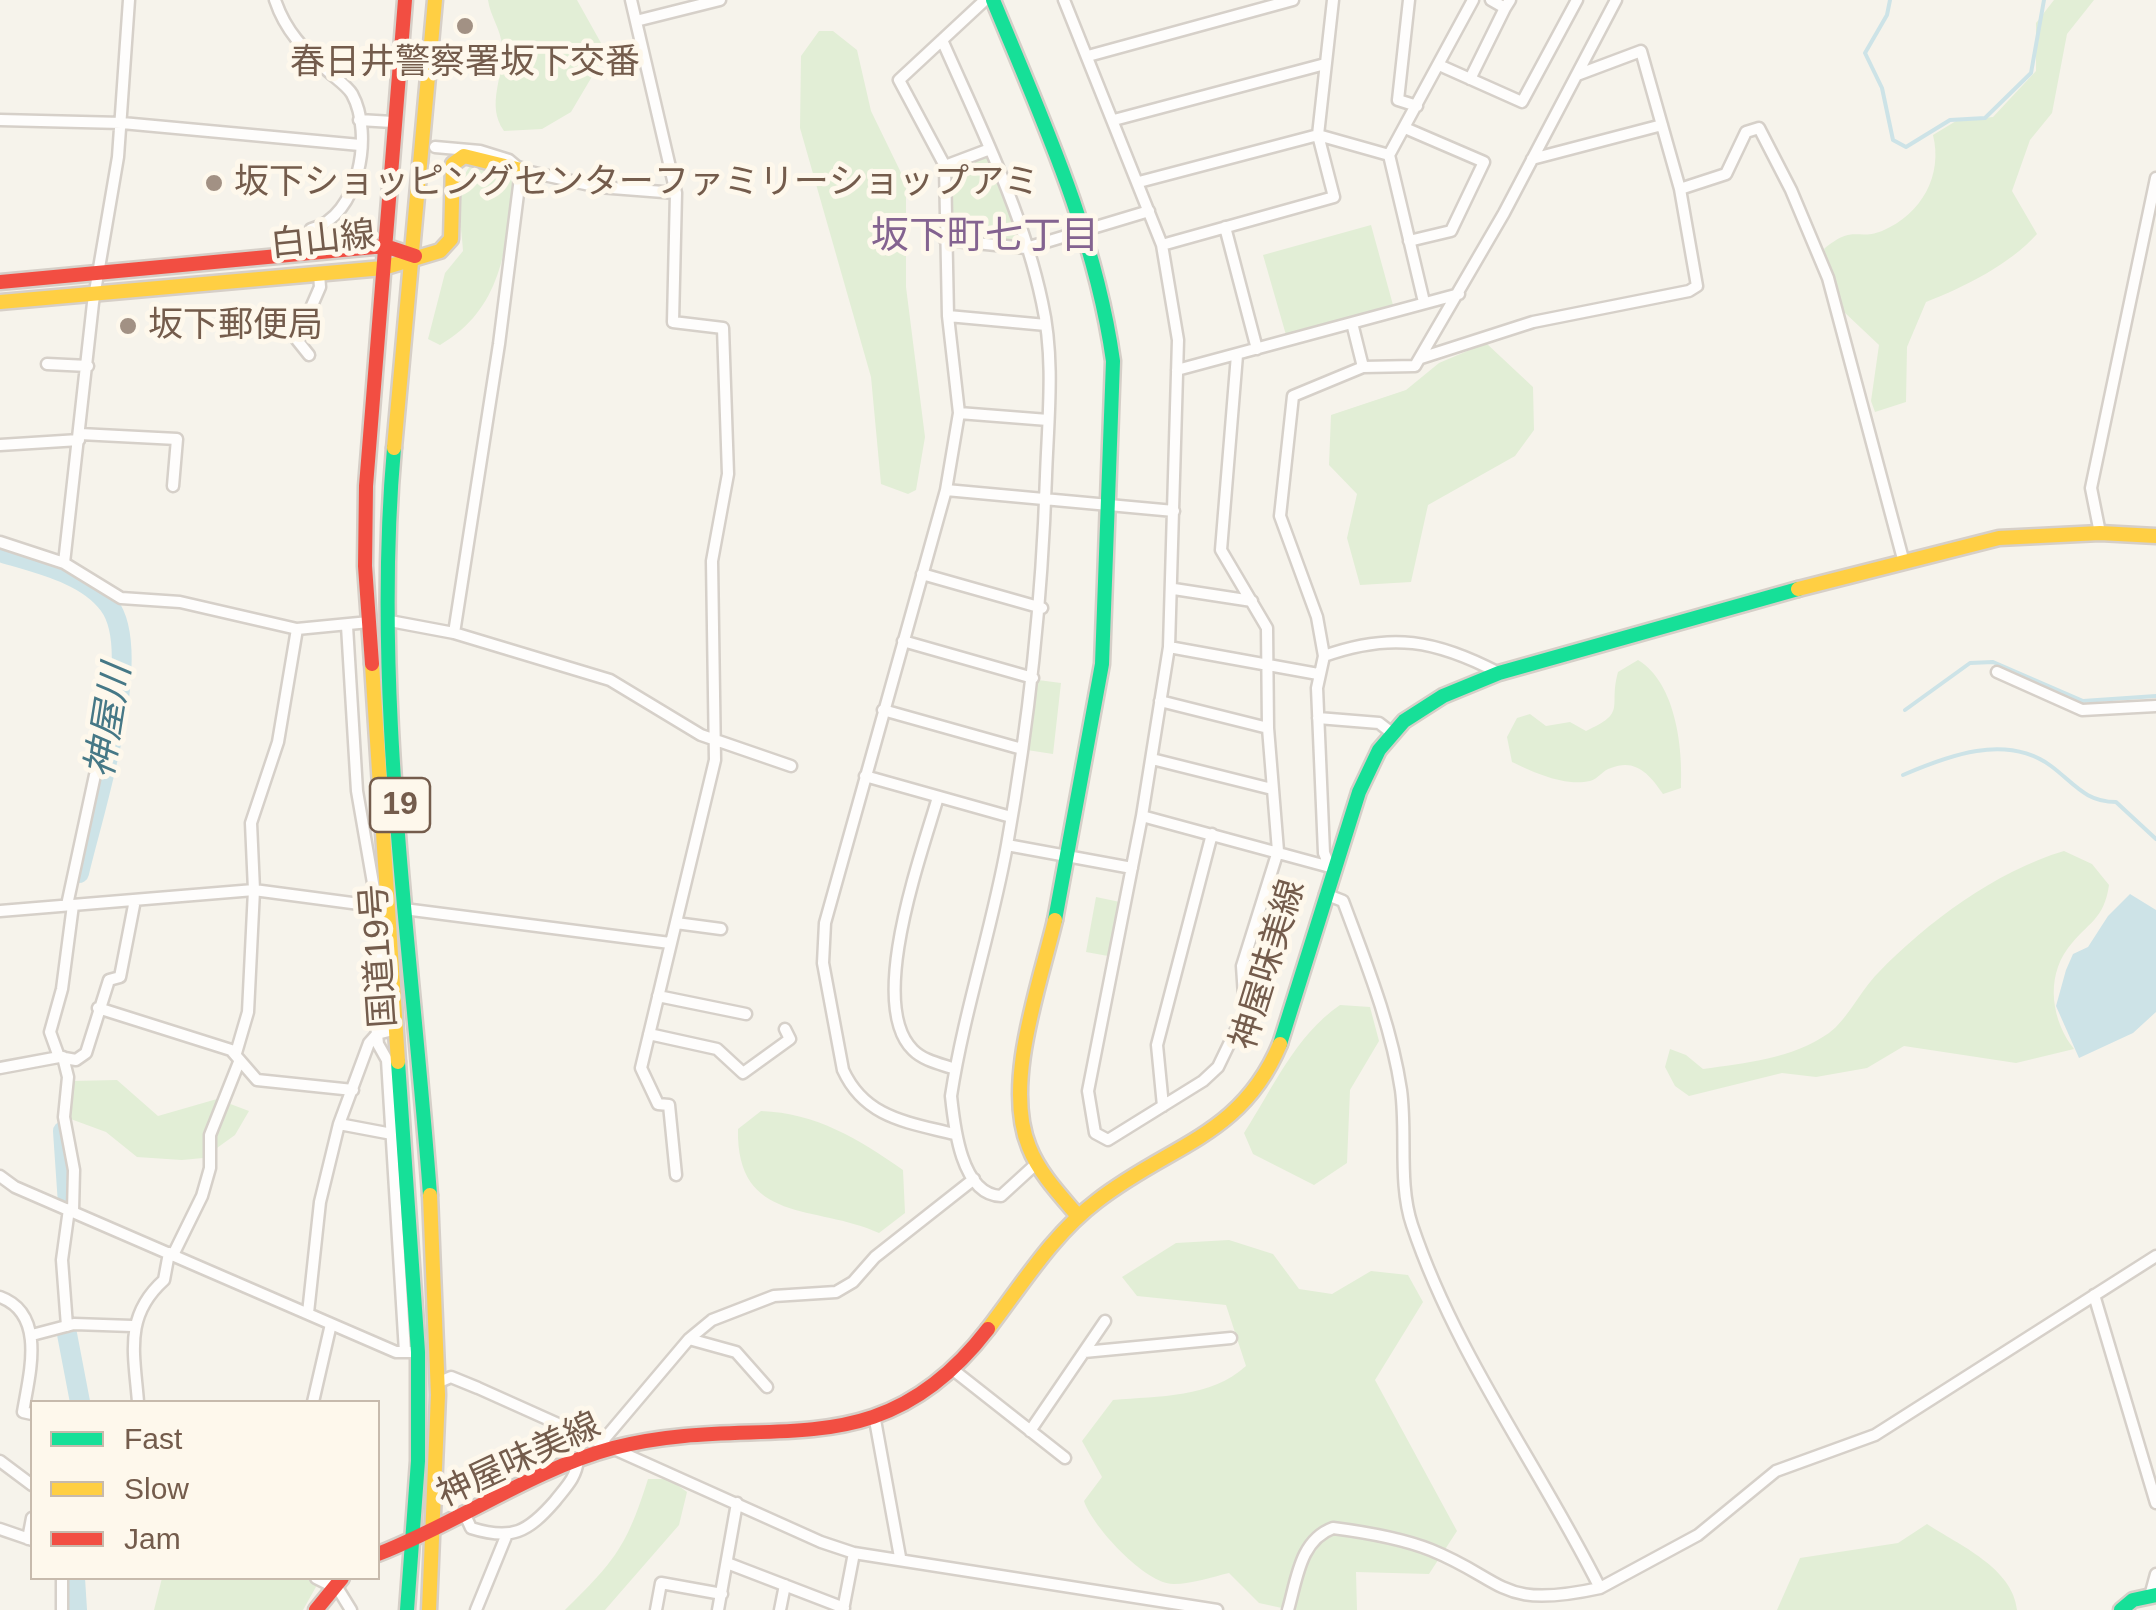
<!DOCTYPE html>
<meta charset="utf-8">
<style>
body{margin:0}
#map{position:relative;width:2156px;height:1610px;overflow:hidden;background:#f6f3eb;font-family:Arial,sans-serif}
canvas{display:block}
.legend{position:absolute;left:30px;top:1400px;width:350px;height:180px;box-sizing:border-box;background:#fef8ec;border:2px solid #c7baac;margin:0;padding:12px 18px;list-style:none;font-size:30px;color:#745c4c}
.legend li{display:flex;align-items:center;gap:20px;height:50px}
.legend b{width:50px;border:2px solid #c7baac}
</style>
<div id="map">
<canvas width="2156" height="1610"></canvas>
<ul class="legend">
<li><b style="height:12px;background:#16e098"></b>Fast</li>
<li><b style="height:12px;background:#ffcf43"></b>Slow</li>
<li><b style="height:12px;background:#f24e42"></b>Jam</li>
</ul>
</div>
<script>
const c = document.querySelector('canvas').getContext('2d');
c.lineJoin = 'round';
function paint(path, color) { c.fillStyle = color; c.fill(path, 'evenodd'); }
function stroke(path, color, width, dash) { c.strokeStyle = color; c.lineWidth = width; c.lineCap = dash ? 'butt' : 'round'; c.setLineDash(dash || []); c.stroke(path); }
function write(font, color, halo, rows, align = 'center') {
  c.font = font + ' Arial,"Noto Sans JP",sans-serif'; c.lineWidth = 10; c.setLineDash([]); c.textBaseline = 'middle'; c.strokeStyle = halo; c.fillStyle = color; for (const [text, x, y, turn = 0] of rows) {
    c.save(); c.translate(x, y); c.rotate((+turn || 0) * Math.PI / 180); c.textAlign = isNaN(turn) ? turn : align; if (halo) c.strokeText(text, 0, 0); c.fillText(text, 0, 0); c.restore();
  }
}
paint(new Path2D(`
 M488 0H577L601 43 603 58 571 112 542 129 504 131C485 104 505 76 502 46 501 29 490 16 488 0Z
 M2054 0H2094L2067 34 2052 113 2030 140 2012 191 2037 234C2010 264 1965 287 1926 302L1907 347 1906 402 1875 412 1871 401 1879 345 1843 311 1824 249C1854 224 1856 241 1882 231 1922 214 1943 175 1933 135L1956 121 1993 117 2036 71V23Z
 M819 31H833L857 50 871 111 906 183V287L925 437 916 490 908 494 881 484 871 377 800 128 801 56Z
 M984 156 990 157 1018 237 1014 240 950 232 951 175Z
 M472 164 507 173 514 185C506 249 502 309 440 345L428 339 445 273 463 251C462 223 451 186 472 164Z
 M1371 225 1393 305 1286 335 1263 255Z
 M1486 343 1533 387 1534 430 1515 456 1428 505 1411 582 1360 585 1347 538 1357 494 1329 465 1331 415 1406 390 1439 363Z
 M1638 660C1676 683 1683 748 1681 788L1663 794C1650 775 1636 758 1611 768 1603 770 1598 779 1590 781 1565 787 1533 772 1512 762L1507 737 1517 718 1530 714 1546 726 1570 722 1586 731C1628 712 1608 708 1618 672Z
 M1038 680 1061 683 1053 754 1027 750Z
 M2064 851 2092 864 2109 885C2104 920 2088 922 2068 948 2045 979 2052 1021 2074 1049L2016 1063 1904 1046 1867 1068 1816 1077 1782 1073 1689 1096 1675 1086 1665 1067 1670 1049 1686 1055 1703 1069C1745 1063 1792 1059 1829 1033 1847 1020 1861 990 1878 973 1926 923 1996 871 2064 851Z
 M1096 897 1120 902 1108 956 1086 952Z
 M1340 1005 1370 1007 1379 1041 1350 1090 1347 1163 1314 1185 1253 1154 1244 1133C1273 1088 1295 1036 1340 1005Z
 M117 1080 158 1116 217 1099 249 1111 235 1135 203 1158 182 1160 137 1157 106 1132 68 1118 72 1081Z
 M761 1111C816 1113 859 1139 903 1170L905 1213 879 1233C816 1204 736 1225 738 1129Z
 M1229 1240 1273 1254 1299 1289 1332 1294 1371 1271 1408 1275 1423 1302 1375 1380 1457 1531 1429 1574 1356 1572 1357 1610H1291L1259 1603 1229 1573C1212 1577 1192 1584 1174 1584 1146 1585 1092 1526 1084 1501L1102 1477 1082 1441 1113 1400C1159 1396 1211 1398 1246 1366L1226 1305 1137 1296 1122 1277 1176 1243Z
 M648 1479H669L687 1492 679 1525 605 1610H565C615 1561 627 1546 648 1479Z
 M1927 1524C1959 1545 2013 1568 2017 1610H1777L1800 1558 1898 1543Z
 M162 1578H305L317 1585 303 1610H154Z`), '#e2eed6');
paint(new Path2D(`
 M2130 894 2156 910V1012L2133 1033 2079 1058 2056 1006 2066 970 2073 954 2088 947 2108 916Z`), '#cde3e7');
stroke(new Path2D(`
 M1890 0 1887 15 1865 53 1882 88 1893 140 1906 147 1950 120 1985 118 2031 73 2044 0
 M1905 710 1970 663 1993 662 2083 701 2156 696
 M1903 775C1947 756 2006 733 2051 766 2074 783 2085 802 2116 802L2156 839`), '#cde3e7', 4);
stroke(new Path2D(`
 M0 552C35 563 86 573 109 605 146 654 92 815 79 873
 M63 1131 68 1204
 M67 1334 80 1402
 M75 1578 77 1610`), '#cde3e7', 20);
const street = new Path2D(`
 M275 0C286 33 305 50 330 73 337 79 348 87 352 94 374 134 359 217 311 229L309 236
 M631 0 676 193 673 322 723 328 728 474 712 561 715 760 641 1068 658 1104 669 1105 676 1175
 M1064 0 1162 245 1178 340 1169 647 1142 816 1088 1091 1095 1133 1108 1140 1203 1081 1218 1067 1245 1011 1242 966 1278 851 1268 728 1267 628 1221 550 1237 355
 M1409 0 1398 100 1417 106
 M1491 0 1505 8 1510 0
 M636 21 720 0
 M942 40C979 124 1023 212 1042 302 1055 359 1048 418 1046 476 1042 600 1029 722 1007 845 992 929 964 1011 951 1096 954 1125 961 1195 1001 1196L1036 1164
 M1088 56 1293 0
 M1439 65 1522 102 1577 0
 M1470 79 1505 8
 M0 120 122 123 360 145
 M359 120 393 122
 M1114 120 1325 64
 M1405 128 1484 162 1451 231 1409 241
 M435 147 480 151 509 160 521 170 599 187 676 193
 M1389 155 1473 0
 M1532 159 1662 125
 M945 166 990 149
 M1139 182 1318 135 1389 155 1424 302
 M1680 189 1726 174 1746 132 1759 128 1791 190 1828 278 1903 559
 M1225 227 1257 349
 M945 240 1026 248 1149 211
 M1162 245 1334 197 1318 135 1333 0
 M948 316 1046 325
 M1352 323 1363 367
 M309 355 297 340 320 287 319 274
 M1421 358 1533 322 1689 291 1697 286 1680 189 1641 51 1577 75
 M47 364 88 366
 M1177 370 1459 294
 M959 413 1048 420
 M80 434 177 439 173 486
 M0 445 79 440
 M946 490 1174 511
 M2100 533 2091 488 2156 178
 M0 542 64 563 121 598 180 602 297 629 369 622
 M64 563 93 303 118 157 129 0
 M922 574 1042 608
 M1174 589 1252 601
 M390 621 454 633 610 680 701 735 791 766
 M347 626 357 791 377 906 381 986 376 1024 378 1044 387 1060 405 1352
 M454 633 499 344 521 170
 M903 641 1033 678
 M1169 647 1318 674
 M1324 656C1391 632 1436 640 1499 673
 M1997 672 2082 710 2156 706
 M1160 701 1268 728
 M883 710 1022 749
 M1318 718 1379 723 1392 733
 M1152 759 1272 789
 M865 776 1011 817
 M938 797C922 853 866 1004 913 1050 924 1061 941 1064 955 1069
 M1142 816 1330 867 1324 853 1317 688 1324 656 1317 617 1280 516 1293 396 1363 367 1415 366 1504 213 1616 0
 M1007 845 1132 868
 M1325 894 1343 901C1366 963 1391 1024 1401 1090 1407 1134 1398 1183 1412 1225 1456 1356 1539 1466 1600 1588L1698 1535 1776 1471 1875 1435 2156 1256
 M67 905 95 775
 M404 909 670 943
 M0 911 254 890 382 907
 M676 923 721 929
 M658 996 746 1014
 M98 1008 231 1050 257 1080 353 1090
 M649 1034 717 1049 743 1073 790 1039 785 1029
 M236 1053 248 1012 254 890 251 823 278 742 297 629
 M59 1057 50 1032 62 989 73 905
 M63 1057 68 1077 64 1117 74 1170 73 1211
 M0 1068 59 1057 76 1060 86 1053 109 980 120 977 135 900
 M1163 1106 1157 1045 1212 834
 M339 1124 392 1134
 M954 1134C907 1122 865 1118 843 1070L823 963 825 923 946 490 959 413 948 316 945 166 899 80 985 0
 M0 1176 15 1187 396 1352H412
 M173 1255 202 1196 210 1168V1135L239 1062
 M2094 1295 2156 1503
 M0 1297C47 1314 29 1375 23 1412L32 1414
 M308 1313 320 1202 339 1124 369 1043 377 1034 397 1029
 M67 1326 62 1260 69 1209
 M32 1335 74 1324 132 1326
 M689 1339 736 1352 767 1387
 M1084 1352 1231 1338
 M952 1369 1065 1458
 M437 1383 451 1377 478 1388 821 1542 854 1553 1217 1610
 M138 1402C134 1352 124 1316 164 1280L169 1253
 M313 1402 331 1324
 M875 1420 900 1557
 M1030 1431 1105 1321
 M601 1443 689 1339 712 1320 774 1296 836 1292 853 1282 875 1257 974 1179
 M0 1461 32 1485
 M466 1517 471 1528C512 1541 528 1532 555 1501 566 1487 576 1478 578 1460
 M0 1529 32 1540
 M28 1539 32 1518
 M727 1563 844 1608
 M316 1578 332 1586
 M335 1584 351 1610
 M2150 1596 2156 1574
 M62 1610V1578
 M476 1610 507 1534
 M656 1610 661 1583 722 1594
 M718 1610 737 1503
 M780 1610 785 1585
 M843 1610 854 1553
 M1288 1610C1297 1579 1300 1540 1333 1528 1364 1532 1401 1538 1431 1550 1507 1581 1499 1610 1600 1588`);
const fast = new Path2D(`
 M993 0C1042 119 1095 233 1113 361L1102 664 1055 920
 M394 448C372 695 412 949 430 1195
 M1280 1044 1359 792 1379 750 1404 721 1443 696 1499 673 1798 589
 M398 1062 418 1352V1461L407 1610
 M2121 1610 2133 1600 2156 1595`);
const slow = new Path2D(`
 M0 302 383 268 440 251 451 239 453 164 464 156 521 170
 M394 448 435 0
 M1798 589 1999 538 2100 533 2156 536
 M372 664 398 1062
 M1055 920C1040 984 1003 1084 1029 1147 1039 1173 1060 1195 1078 1216
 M988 1329C1022 1285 1052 1235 1097 1201 1170 1144 1241 1137 1280 1044
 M429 1610 438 1395 430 1195`);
const jam = new Path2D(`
 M0 282 385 246 415 256
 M372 664 365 566 366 486 405 0
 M378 1554C458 1523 531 1470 613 1448 763 1409 875 1476 988 1329
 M316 1610 342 1578`);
stroke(street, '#d6d0c9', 15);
stroke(fast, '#d6cfc8', 19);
stroke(slow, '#d6cfc8', 19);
stroke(jam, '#d6cfc8', 19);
stroke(street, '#fefdfc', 10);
stroke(fast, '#16e098', 14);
stroke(slow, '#ffcf43', 14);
stroke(jam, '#f24e42', 14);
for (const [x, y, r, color] of [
 [465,26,10,"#a29184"],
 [214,183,10,"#a29184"],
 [128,326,10,"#a29184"]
]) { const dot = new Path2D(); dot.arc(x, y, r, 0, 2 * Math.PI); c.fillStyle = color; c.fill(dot); stroke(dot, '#fef8ec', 4); }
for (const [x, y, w] of [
 [400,805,60]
]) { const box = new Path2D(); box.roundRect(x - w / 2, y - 27, w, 54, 8); c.fillStyle = '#fef8ec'; c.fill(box); stroke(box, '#745c4c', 2.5); }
write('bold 32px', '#745c4c', null, [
 ["19",400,805]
]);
write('35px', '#745c4c', '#fef8ec', [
 ["春日井警察署坂下交番",465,63,"center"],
 ["坂下ショッピングセンターファミリーショップアミ",234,183],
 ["坂下郵便局",148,326]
], 'left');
write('35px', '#745c4c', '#fef8ec', [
 ["白山線",323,241,-6],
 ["国道19号",380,956,-94],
 ["神屋味美線",1269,965,-73],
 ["神屋味美線",519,1461,-25]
]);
write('38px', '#846390', '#fef8ec', [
 ["坂下町七丁目",985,238]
]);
write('italic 38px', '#467886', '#fef8ec', [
 ["神屋川",110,721,-81]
]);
</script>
